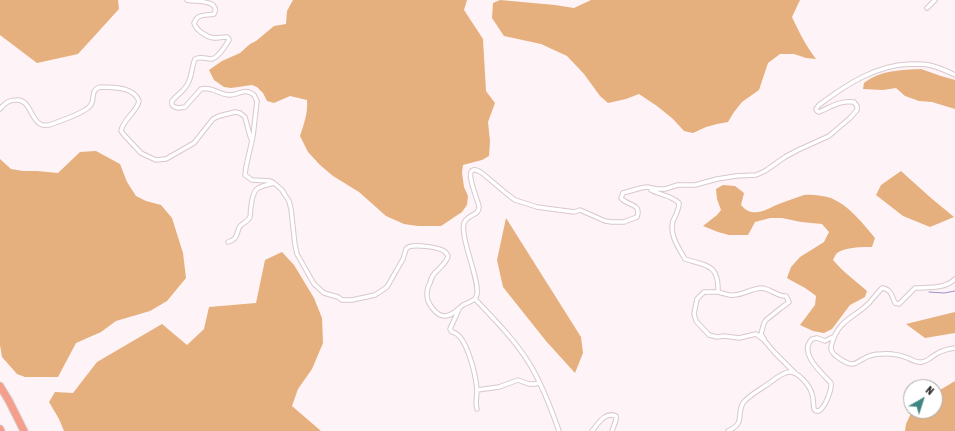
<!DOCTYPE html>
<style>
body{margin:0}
#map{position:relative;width:955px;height:431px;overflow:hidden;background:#fef3f6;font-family:"Asap Condensed",sans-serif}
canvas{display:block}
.north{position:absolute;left:903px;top:379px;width:40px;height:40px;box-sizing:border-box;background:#fff;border:1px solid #adaaab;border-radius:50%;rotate:39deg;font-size:11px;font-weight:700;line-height:16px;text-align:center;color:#312a2c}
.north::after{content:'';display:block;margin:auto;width:14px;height:18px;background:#3f8683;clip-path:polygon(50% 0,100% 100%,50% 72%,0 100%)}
</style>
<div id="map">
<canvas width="955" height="431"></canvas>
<div class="north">N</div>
</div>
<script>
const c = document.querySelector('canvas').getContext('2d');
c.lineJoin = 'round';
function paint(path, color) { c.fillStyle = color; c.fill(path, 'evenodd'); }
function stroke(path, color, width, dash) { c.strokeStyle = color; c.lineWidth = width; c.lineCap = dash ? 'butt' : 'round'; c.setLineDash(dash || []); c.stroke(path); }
paint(new Path2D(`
 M0 0H118L119 9 78 54 37 63 0 35Z
 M293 0H467L464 10 483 39 486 91 495 103 488 122 490 141 489 156 482 160 463 165 462 173 464 187 468 196 467 205 462 212 441 226H418L404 224 386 216 359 192 333 176 320 165 308 152 300 136C304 124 308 113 307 100L290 96 274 103 267 101 263 93 257 87 252 85 231 88 224 87 214 80 209 70 222 61 240 53 250 44 256 41 274 26 286 24 287 11Z
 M500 0 555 5 574 8 591 0H800L792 17C799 32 806 46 816 59L806 58 794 54H780L768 63 759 90 742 102 734 112 728 122 717 124 706 127 693 133 684 131 673 119 657 106 639 94 626 99 608 103 600 96 584 74 567 56 541 44 504 36 492 18 493 3Z
 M921 69 941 76 955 80V109L932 102 919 101 905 96 896 88 883 90 863 89 864 83C880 70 902 70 921 69Z
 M96 151 120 164 127 182 136 196 146 201 161 205 172 218 183 253 186 278 167 301 150 311 116 321 101 332 76 343 58 377H25L17 374 2 357 0 345V159L11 169 23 171H37L58 173 80 152Z
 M901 171 931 198 954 217 930 227 903 216 876 195 881 185Z
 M723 185 735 186 744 193 741 205C751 217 762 212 774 206 783 202 795 198 804 195 810 194 825 196 831 198 850 206 862 223 875 238L872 247C863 247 843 247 836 254 835 256 834 258 833 260 843 272 856 281 867 291L865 297 850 305 832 329 824 333 813 331 800 325 815 305 816 296C807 288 797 284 787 278L791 267 800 257 824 242 829 232 822 224 801 222 782 218H770L755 222 748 235H729L718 232 703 226 717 215 721 210 717 199 716 189Z
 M506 218 581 337 583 353 575 373 546 341 503 287 497 260Z
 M282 252 294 265 314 298 322 318 323 343 312 369 298 389 292 406 321 431H64L59 419 49 402 55 392 73 393 97 362 162 324 187 345 204 329 209 307 256 303 265 260Z
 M955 312V333L925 338 906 324Z
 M955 381V431H905L906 424 912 411H935V393Z`), '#e5b07d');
stroke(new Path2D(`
 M929 292 944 293 955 291`), '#9b91cf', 1);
const minor = new Path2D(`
 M187 0C196 2 206 0 213 5 216 9 216 10 214 14 205 16 198 13 194 23 196 30 206 37 214 38 218 38 223 37 227 37L229 39V40C226 45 217 59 211 59 205 59 203 56 195 59 192 66 192 74 189 81 186 90 178 94 172 101 171 105 173 107 178 108L185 107 201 89C212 86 219 95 230 95 240 95 244 87 254 95L257 101 253 136 246 167 245 175 252 180 270 181 274 183 282 190 285 195 289 201 291 209 295 245 297 254 314 284 324 293 338 297 342 300H352L375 295 387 287 403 259 406 249C408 247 409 246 412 246 418 245 438 247 444 251 446 252 447 254 448 256 447 262 442 265 438 270 434 273 431 278 430 283 428 286 427 291 427 295 427 303 436 316 445 316 452 316 458 309 463 305 467 303 474 301 476 297 482 288 464 246 464 233 463 228 463 222 467 219 471 214 479 215 479 207 479 201 458 158 482 173L507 194 515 200 537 207 574 212 580 210 605 221 612 222H624L637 217C642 203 627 206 621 198L623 193 641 188 647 187 657 189H665L678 185H695L717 179 736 176 756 175 765 171 785 157 798 150 829 136 850 118 857 110V106L854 102C840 100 831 107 819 112L817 111 816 109 819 105C846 85 875 65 911 64 917 64 923 64 929 65 938 67 947 71 955 75
 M927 8 935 0
 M0 109C5 103 9 100 16 100 30 99 30 118 40 124 43 126 46 125 49 125 60 121 83 114 90 106 96 100 89 91 100 87 114 88 133 86 139 101 137 112 123 119 121 131L125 136 141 153 147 156 156 160 166 159 194 143 213 119 219 116 235 112 240 113 245 117 250 136 252 141
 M651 190C660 195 671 195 679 203 679 210 676 214 673 221 669 234 678 247 685 259 707 266 719 264 718 292H704L697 299 694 314 696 321 709 335 717 337 724 336 739 338 756 334 764 340 774 352 794 372
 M228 242C237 239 236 236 239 228 241 223 248 222 250 217 251 214 250 210 251 207 253 188 256 187 274 183
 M955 279C945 289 928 287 915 288L899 304 895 303C892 296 891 289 882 288 877 293 873 299 868 304 852 319 839 320 832 343 830 349 831 352 836 356 840 359 847 364 852 364 857 364 859 361 863 359 868 356 875 354 881 354 889 353 900 355 908 358 912 360 917 363 922 362 929 361 932 356 938 353 943 350 949 349 955 348
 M718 292C723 293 729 296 734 295 743 295 752 288 762 288 771 289 778 297 786 296L789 302 781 308 766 320 764 323 761 334 764 339
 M475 299C494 319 514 339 529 363 542 384 551 408 559 431
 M459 309 450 329 452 332C467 334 476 377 477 390 477 397 475 403 477 409
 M477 390 499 387 518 380 529 384H535L539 383
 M592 431C598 424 605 411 616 416V420L612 431
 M728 431C746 423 736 415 743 403 748 396 761 389 768 384 774 380 781 373 789 372 798 371 810 386 812 394 814 399 813 404 814 409L816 411C819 411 820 411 822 408 826 404 832 389 831 383 821 372 798 353 812 339L817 338 825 341 833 337`);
const motorway = new Path2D(`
 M0 386 9 401 24 431
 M0 429 1 431`);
stroke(minor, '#d9c8cd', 5.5);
stroke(motorway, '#d6d4d5', 9);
stroke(minor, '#fff', 3.5);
stroke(motorway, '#f59e8c', 7);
</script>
